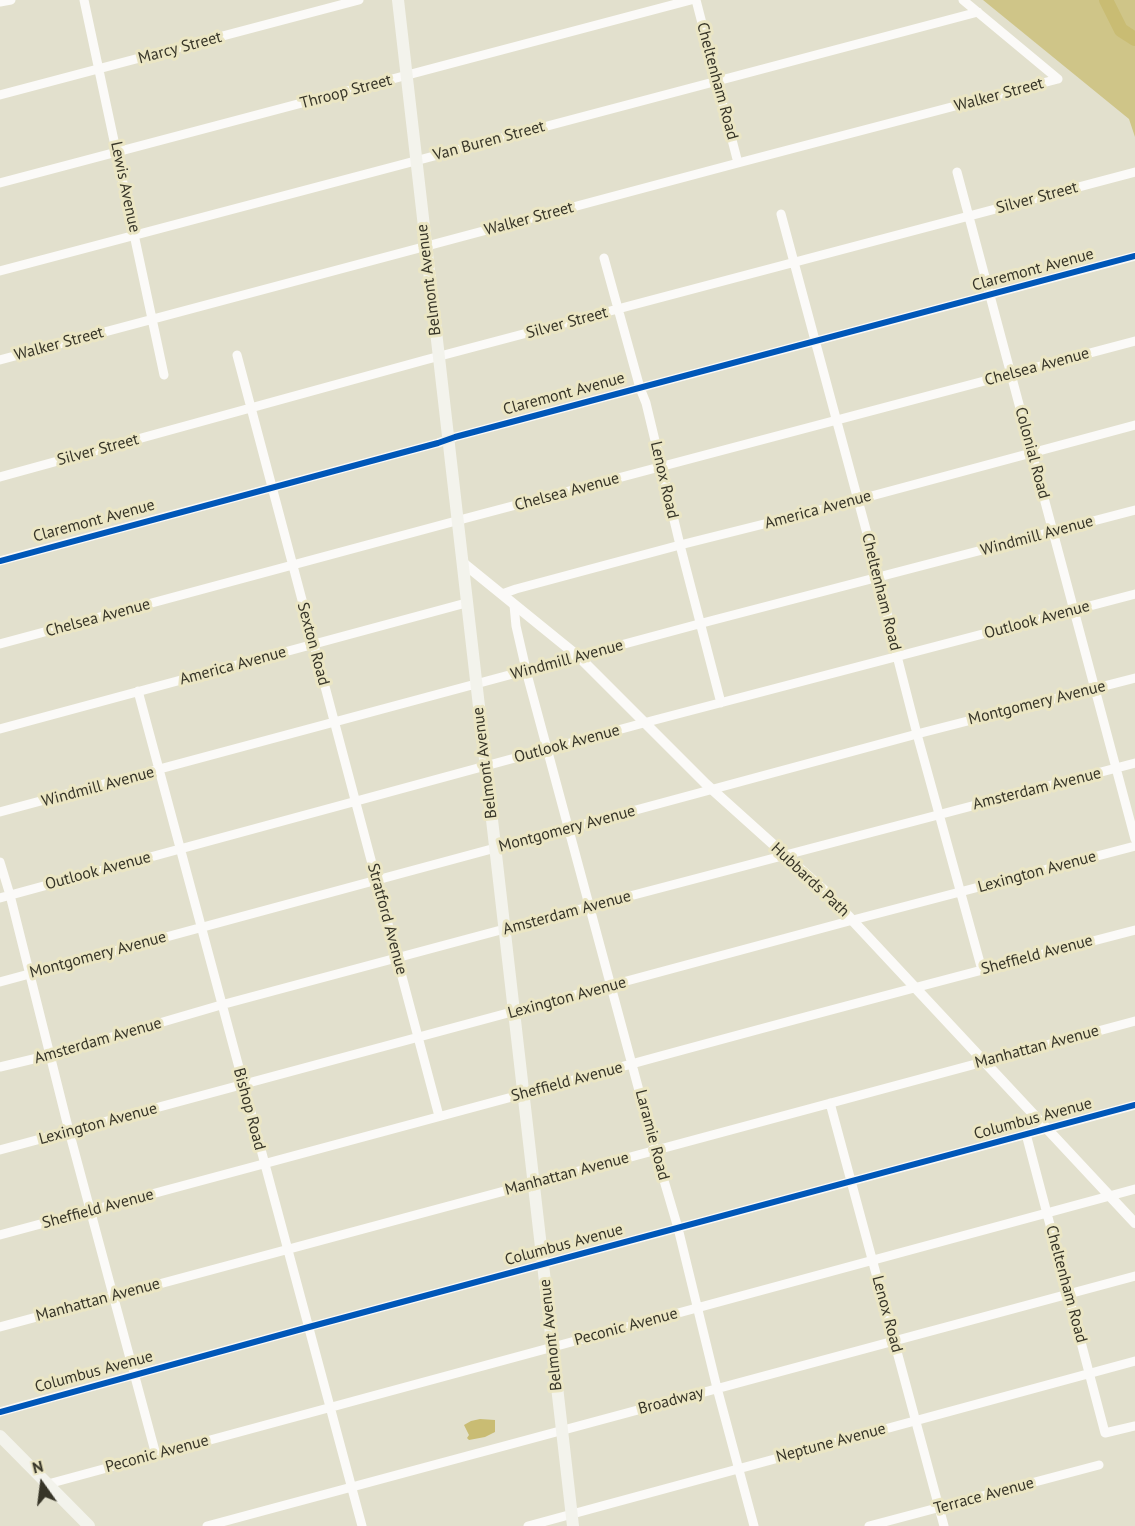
<!DOCTYPE html>
<style>
body{margin:0}
#map{position:relative;width:1135px;height:1526px;overflow:hidden;background:#e2e0cd;font-family:"PT Sans",sans-serif}
canvas{display:block}
.north{position:absolute;left:12px;top:1454px;width:60px;height:60px;-webkit-text-stroke:4px #ebe6c4;paint-order:stroke;rotate:346deg;font-size:16px;font-weight:700;line-height:24px;text-align:center;color:#373528}
.north::after{content:'';display:block;margin:auto;width:21px;height:27px;background:#373528;clip-path:polygon(50% 0,100% 100%,50% 72%,0 100%)}
</style>
<div id="map">
<canvas width="1135" height="1526"></canvas>
<div class="north">N</div>
</div>
<script>
const c = document.querySelector('canvas').getContext('2d');
c.lineJoin = 'round';
function paint(path, color) { c.fillStyle = color; c.fill(path, 'evenodd'); }
function stroke(path, color, width, dash) { c.strokeStyle = color; c.lineWidth = width; c.lineCap = dash ? 'butt' : 'round'; c.setLineDash(dash || []); c.stroke(path); }
function write(font, color, halo, rows, align = 'center') {
  c.font = font + ' "PT Sans",sans-serif'; c.lineWidth = 6; c.setLineDash([]); c.textBaseline = 'middle'; c.strokeStyle = halo; c.fillStyle = color; for (const [text, x, y, turn = 0] of rows) {
    c.save(); c.translate(x, y); c.rotate((+turn || 0) * Math.PI / 180); c.textAlign = isNaN(turn) ? turn : align; if (halo) c.strokeText(text, 0, 0); c.fillText(text, 0, 0); c.restore();
  }
}
paint(new Path2D(`
 M983 0H1135V137L1129 119Z`), '#cfc588');
paint(new Path2D(`
 M480 1419 495 1420V1432L485 1437 469 1440 467 1438 469 1435 464 1425 471 1421Z`), '#c9bc73');
stroke(new Path2D(`
 M1106 0 1121 30 1135 39`), '#c9bc73', 14);
stroke(new Path2D(`
 M84 0 164 375
 M696 0 738 163
 M963 0 1058 79
 M0 2 11 0
 M0 95 359 0
 M957 172 1135 839
 M0 183 691 0
 M781 214 879 578 897 656 917 734 982 970
 M604 258 640 388 646 403 680 545 721 703
 M0 271 978 12
 M237 355 439 1116
 M0 360 738 163 1058 79
 M0 477 425 360 1135 172
 M0 561 438 443 455 437 1135 256
 M502 594 516 589 680 545 812 512 1135 425
 M514 605 516 626 528 678 655 1150 678 1228 717 1388 754 1526
 M0 644 467 518 1135 341
 M138 691 362 1526
 M0 729 466 603
 M0 812 710 621 1135 510
 M0 862 10 895 69 1131 156 1455
 M0 898 651 721 1135 594
 M0 982 917 734 1135 678
 M0 1067 50 1055 221 1005 497 931 1135 763
 M830 1103 944 1526
 M1026 1134 1105 1433 1135 1426
 M0 1150 853 920 1135 846
 M0 1235 512 1097C719 1039 927 984 1135 930
 M0 1327 1135 1021
 M0 1412 309 1327 1135 1105
 M48 1484 1135 1189
 M207 1526 1135 1276
 M528 1526 1135 1361
 M869 1526 1099 1465`), '#fbfaf8', 9);
stroke(new Path2D(`
 M462 562 579 657 706 784 825 891 1135 1223`), '#fbfaf8', 10);
stroke(new Path2D(`
 M398 0 573 1526
 M0 1436 89 1526`), '#f3f3ec', 12);
stroke(new Path2D(`
 M0 561 438 443 455 437 1135 256
 M0 1412 309 1327 1135 1105`), '#0057b8', 6);
write('16px', '#373528', '#ebe6c4', [
 ["Marcy Street",180,48,-15],
 ["Cheltenham Road",717,81,75],
 ["Throop Street",346,92,-15],
 ["Walker Street",999,95,-15],
 ["Van Buren Street",489,141,-15],
 ["Lewis Avenue",125,187,78],
 ["Silver Street",1037,198,-15],
 ["Walker Street",529,219,-15],
 ["Claremont Avenue",1033,270,-15],
 ["Belmont Avenue",429,280,-97],
 ["Silver Street",567,323,-15],
 ["Walker Street",59,344,-15],
 ["Chelsea Avenue",1037,367,-15],
 ["Claremont Avenue",564,394,-15],
 ["Silver Street",98,450,-15],
 ["Colonial Road",1032,453,75],
 ["Lenox Road",664,480,77],
 ["Chelsea Avenue",567,492,-15],
 ["America Avenue",818,510,-15],
 ["Claremont Avenue",94,521,-15],
 ["Windmill Avenue",1037,536,-15],
 ["Cheltenham Road",881,592,76],
 ["Chelsea Avenue",98,618,-15],
 ["Outlook Avenue",1037,620,-15],
 ["Sexton Road",313,644,75],
 ["Windmill Avenue",567,660,-15],
 ["America Avenue",233,666,-15],
 ["Montgomery Avenue",1037,703,-14],
 ["Outlook Avenue",567,744,-15],
 ["Belmont Avenue",485,763,-97],
 ["Windmill Avenue",98,787,-15],
 ["Amsterdam Avenue",1037,789,-14],
 ["Montgomery Avenue",567,829,-15],
 ["Outlook Avenue",98,871,-15],
 ["Lexington Avenue",1037,872,-15],
 ["Hubbards Path",810,880,43],
 ["Amsterdam Avenue",567,913,-15],
 ["Stratford Avenue",387,919,75],
 ["Montgomery Avenue",98,955,-15],
 ["Sheffield Avenue",1037,955,-15],
 ["Lexington Avenue",567,998,-15],
 ["Amsterdam Avenue",98,1041,-16],
 ["Manhattan Avenue",1037,1047,-15],
 ["Sheffield Avenue",567,1082,-15],
 ["Bishop Road",249,1109,75],
 ["Columbus Avenue",1033,1119,-15],
 ["Lexington Avenue",98,1124,-15],
 ["Laramie Road",652,1135,75],
 ["Manhattan Avenue",567,1174,-15],
 ["Sheffield Avenue",98,1209,-15],
 ["Columbus Avenue",564,1245,-15],
 ["Cheltenham Road",1066,1284,75],
 ["Manhattan Avenue",98,1300,-15],
 ["Lenox Road",887,1314,75],
 ["Peconic Avenue",626,1327,-15],
 ["Belmont Avenue",551,1335,-96],
 ["Columbus Avenue",94,1372,-15],
 ["Broadway",671,1401,-15],
 ["Neptune Avenue",831,1443,-15],
 ["Peconic Avenue",157,1454,-15],
 ["Terrace Avenue",984,1496,-15]
]);
</script>
